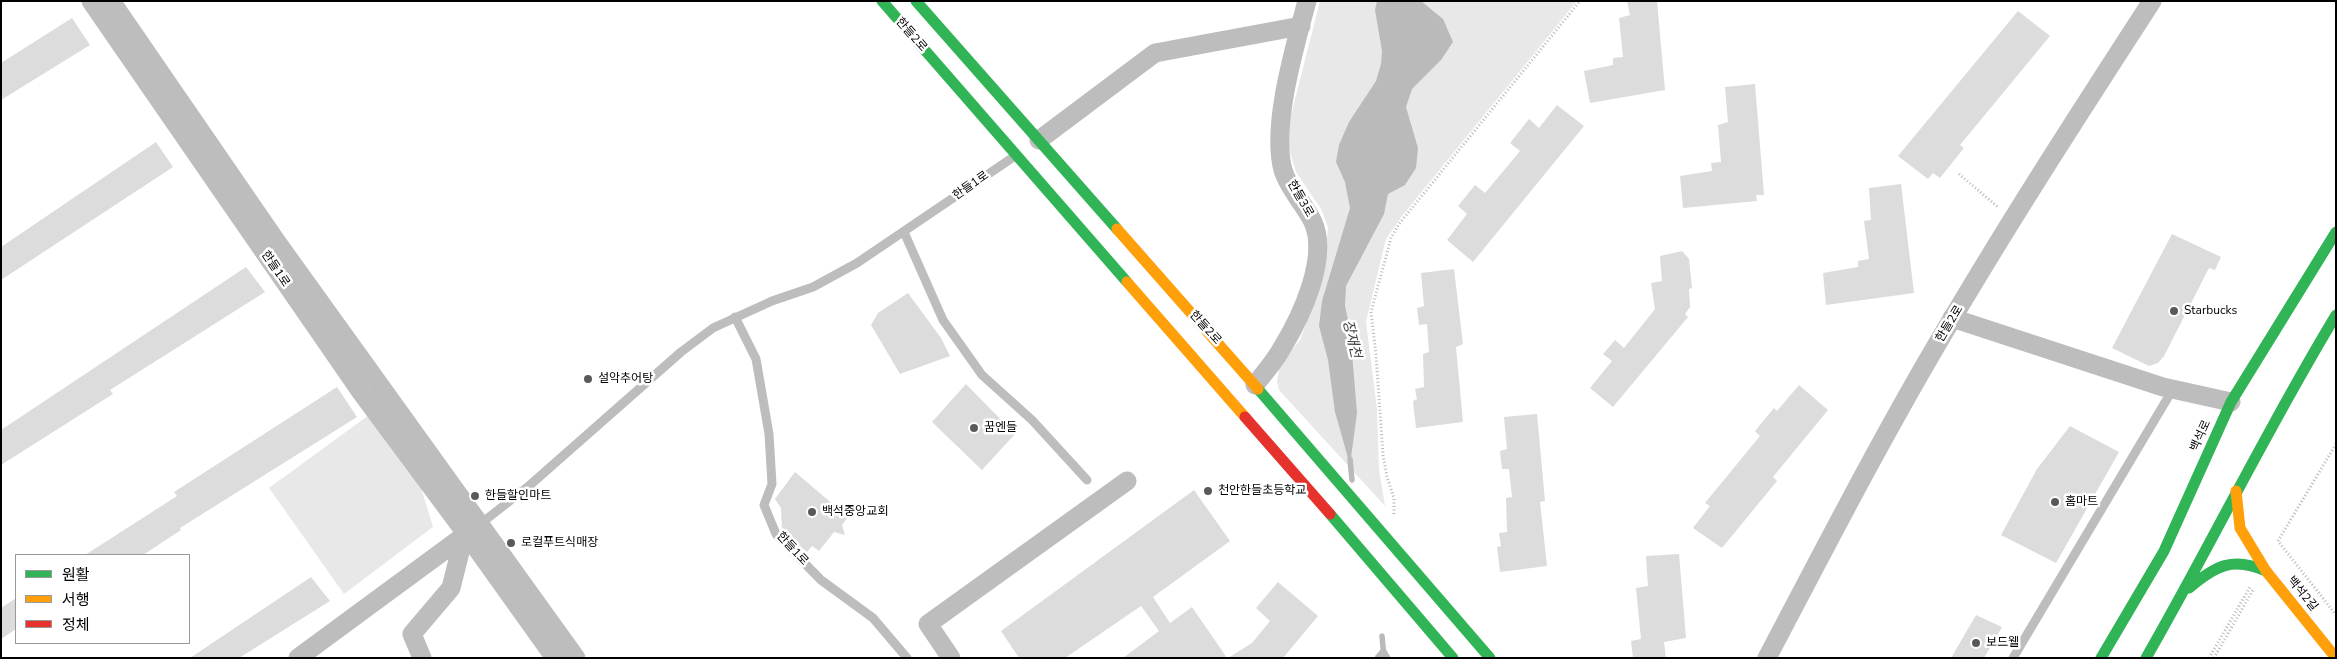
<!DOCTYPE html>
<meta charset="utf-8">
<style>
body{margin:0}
#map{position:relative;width:2337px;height:659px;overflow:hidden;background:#fff;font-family:"Nunito Sans","Noto Sans KR",sans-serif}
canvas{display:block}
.frame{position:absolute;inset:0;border:2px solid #000;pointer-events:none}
.legend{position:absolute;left:15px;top:554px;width:175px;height:90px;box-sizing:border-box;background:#fff;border:1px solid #999;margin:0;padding:6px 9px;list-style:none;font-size:15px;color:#000}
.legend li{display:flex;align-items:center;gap:10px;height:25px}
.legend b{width:25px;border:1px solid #999}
</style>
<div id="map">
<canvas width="2337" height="659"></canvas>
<div class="frame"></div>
<ul class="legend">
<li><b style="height:6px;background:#30b455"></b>원활</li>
<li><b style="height:6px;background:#ff9f0a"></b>서행</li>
<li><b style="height:6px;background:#e5322d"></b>정체</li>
</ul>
</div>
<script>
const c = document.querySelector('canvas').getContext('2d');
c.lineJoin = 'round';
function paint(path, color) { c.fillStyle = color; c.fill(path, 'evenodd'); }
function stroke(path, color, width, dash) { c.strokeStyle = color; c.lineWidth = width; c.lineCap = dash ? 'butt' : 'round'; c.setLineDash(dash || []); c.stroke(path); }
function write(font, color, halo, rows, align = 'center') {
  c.font = font + ' "Nunito Sans","Noto Sans KR",sans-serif'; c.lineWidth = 5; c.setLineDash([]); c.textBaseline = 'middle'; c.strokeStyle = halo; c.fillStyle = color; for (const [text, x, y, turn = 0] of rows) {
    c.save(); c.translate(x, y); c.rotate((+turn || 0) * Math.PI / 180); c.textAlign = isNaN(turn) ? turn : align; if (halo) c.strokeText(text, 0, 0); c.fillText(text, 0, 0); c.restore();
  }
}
paint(new Path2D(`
 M1320 1H1577L1402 216 1386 239 1366 322 1377 409 1379 470 1385 506 1279 390 1277 381 1280 365 1300 340 1313 304 1325 262 1328 227 1321 209 1296 172 1289 149V123Z
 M369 415 419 481 433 527 344 594 269 488Z`), '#e8e8e8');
paint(new Path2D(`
 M1377 1H1421L1443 19 1453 42 1441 60 1412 89 1406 107 1418 148 1416 168 1405 185 1388 194 1384 214 1346 286 1345 306 1350 329 1357 413 1350 465 1335 412 1328 360 1319 326 1322 301 1350 208 1345 182 1336 162 1339 145 1349 122 1376 81 1381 64 1382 51 1375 10Z
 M1384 646 1391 658H1375V656Z`), '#bababa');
stroke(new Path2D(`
 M1350 459 1352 480
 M1382 636 1384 658`), '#bababa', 5.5);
paint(new Path2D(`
 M1627 1H1657L1665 90 1590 103 1584 71 1613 65V58L1623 57 1619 18 1630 15Z
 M2018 11 2050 36 1960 145 1964 148 1940 178 1933 173 1928 179 1898 156Z
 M72 18 90 45 1 100V63Z
 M1755 84 1764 195H1756L1757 201 1683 208 1680 176 1712 171 1711 163 1721 162 1718 125 1728 122 1725 87Z
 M1557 105 1584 126 1473 262 1447 240 1467 214 1458 206 1475 185 1485 193 1520 151 1510 143 1529 119 1539 128Z
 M156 142 173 167 1 280V247Z
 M1901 184 1914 293 1826 305 1823 273 1858 267V261L1869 259 1864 221 1871 220 1869 188Z
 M2172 234 2221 257 2215 270 2209 268 2164 356 2158 363 2149 366 2112 348Z
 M1682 251 1689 259 1692 288 1689 289 1690 307 1685 314 1688 317 1613 407 1590 388 1612 361 1603 354 1615 340 1624 348 1655 309 1651 283 1662 281 1660 256Z
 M246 267 265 292 110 390 113 394 1 465V430Z
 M1454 269 1463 344 1456 347 1463 422 1416 428 1413 401 1417 399 1415 389 1424 387 1423 354 1429 352 1427 324 1419 325 1417 308 1424 306 1421 273Z
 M908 293 941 338 950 356 900 374 871 325 878 313Z
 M966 384 1015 434 982 470 932 422Z
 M1799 385 1828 410 1773 477 1777 481 1722 548 1693 528 1710 506 1705 503 1760 436 1755 431 1774 408 1777 411Z
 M337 387 357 417 180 528 181 530 143 555H85L177 496 174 492Z
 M1537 414 1545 501 1540 502 1547 566 1500 572 1497 547 1501 546 1499 533 1507 532 1506 498 1512 497 1509 469H1502L1500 451 1507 449 1504 417Z
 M2070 426 2119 452 2056 563 2001 535 2037 469Z
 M795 472 848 517 842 525 845 535 834 532 819 551 812 546 807 552 782 531 781 508 775 499Z
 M1194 490 1230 541 1153 597 1170 623 1192 607 1227 658H1123L1159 631 1141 606 1065 658H1019L1001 631Z
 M1679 554 1686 638 1664 642 1666 658H1633L1631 641 1641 639 1636 588 1648 586 1646 556Z
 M311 577 330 601 239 658H190Z
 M1278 582 1318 616 1283 658H1228L1252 643 1270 621 1256 608Z
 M16 598V629L1 639V608Z
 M1976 615 2002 627 1984 658H1951Z`), '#dcdcdc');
stroke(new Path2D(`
 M1959 174 1999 208
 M2336 444 2278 541 2336 615
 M1394 514V498L1387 477 1383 455 1376 355 1371 312 1391 238 1399 224 1580 1
 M2209 658 2250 587
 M2214 658 2253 590`), '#b8b8b8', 3, [1, 2.5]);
stroke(new Path2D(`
 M904 232 943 320 982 375 1032 420 1087 480
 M735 317 756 359 769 434 772 484 764 505 776 534 821 580 873 618 907 658
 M479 525 530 485 681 352 713 328 772 301 813 287 857 263 1015 156
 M2013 658 2173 389`), '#bdbdbd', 9);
stroke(new Path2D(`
 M91 1 361 392 465 532 555 658
 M111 1 276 241 576 658
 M1039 140 1155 53 1301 26
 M1952 318 2163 387 2231 402
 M1255 385C1264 373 1275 361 1282 348 1301 317 1329 258 1313 222 1305 205 1288 188 1283 170 1271 126 1295 46 1307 1
 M298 658 476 527
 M422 658 412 634 451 588 465 532
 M951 658 928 624 1127 481
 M1767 658C1827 544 1886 429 1952 319 2016 211 2084 106 2152 1`), '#bdbdbd', 19);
stroke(new Path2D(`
 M882 1 1127 282
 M916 1 1117 229
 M1258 389 1490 658
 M1330 514 1453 658
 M2189 588C2215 566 2233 556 2266 571
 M2101 658 2164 551 2231 402 2336 232
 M2146 658C2211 545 2268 427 2336 315`), '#30b455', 11);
stroke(new Path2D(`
 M1117 229 1258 389
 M1127 282 1245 417
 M2236 491 2240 528 2266 571 2336 658`), '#ff9f0a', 11);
stroke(new Path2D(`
 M1245 417 1330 514`), '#e5322d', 11);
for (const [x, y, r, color] of [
 [2174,311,5,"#595959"],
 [588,379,5,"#595959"],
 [974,428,5,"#595959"],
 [1208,491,5,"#595959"],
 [475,496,5,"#595959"],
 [2055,502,5,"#595959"],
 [812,512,5,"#595959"],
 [511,543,5,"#595959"],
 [1976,643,5,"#595959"]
]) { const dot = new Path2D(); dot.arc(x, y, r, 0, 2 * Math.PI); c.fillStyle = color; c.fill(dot); stroke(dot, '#fff', 2); }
write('12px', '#000', '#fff', [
 ["한들2로",911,35,49],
 ["한들1로",971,186,-35],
 ["한들3로",1300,199,60],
 ["한들1로",275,269,56],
 ["한들2로",1950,324,-59],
 ["한들2로",1205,328,48],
 ["백석로",2201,436,-66],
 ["한들1로",792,549,47],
 ["백석2길",2302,594,51]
]);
write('12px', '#000', '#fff', [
 ["Starbucks",2184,311],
 ["설악추어탕",598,379],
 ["꿈엔들",984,428],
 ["천안한들초등학교",1218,491],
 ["한들할인마트",485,496],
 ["홈마트",2065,502],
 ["백석중앙교회",822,512],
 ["로컬푸트식매장",521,543],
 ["보드웰",1986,643]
], 'left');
write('italic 14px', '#3e3e3e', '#fff', [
 ["장재천",1351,339,77]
]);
</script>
